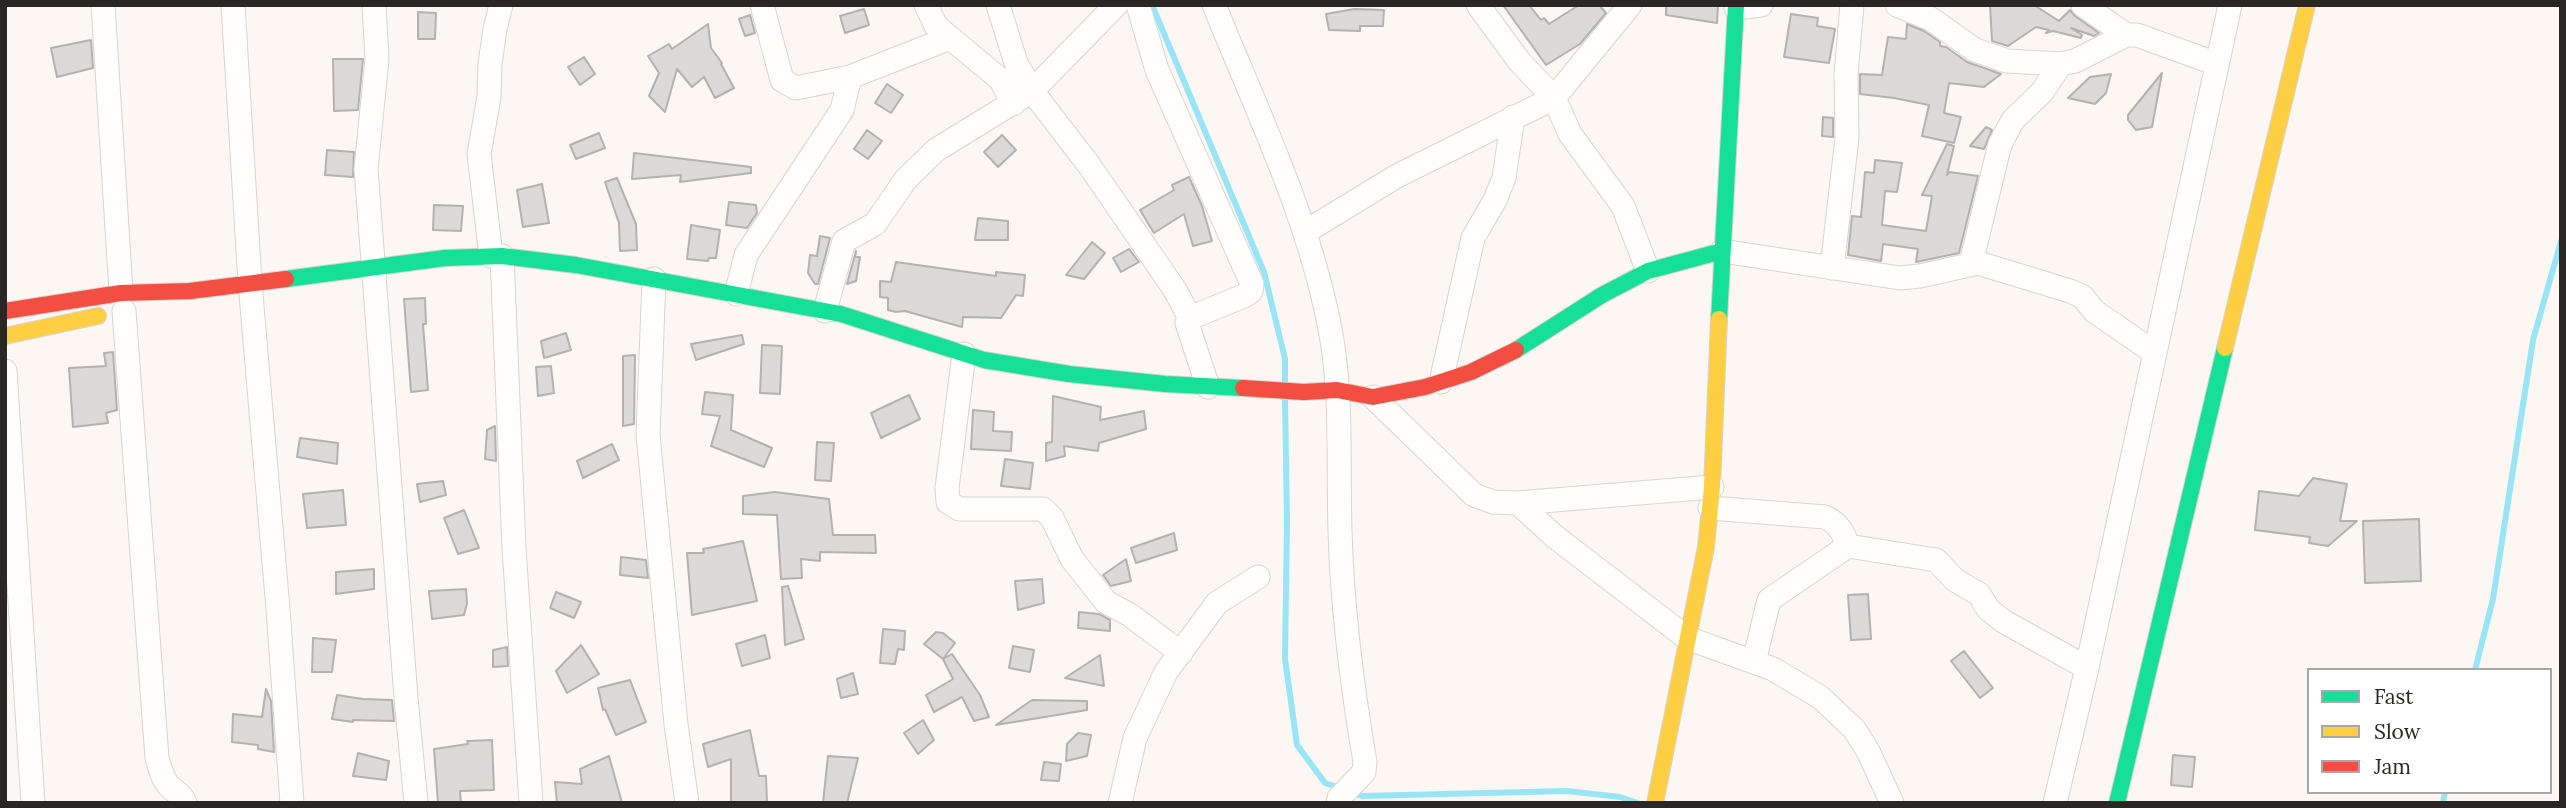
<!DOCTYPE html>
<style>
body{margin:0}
#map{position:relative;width:2566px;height:808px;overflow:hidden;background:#fcf7f2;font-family:Lora,serif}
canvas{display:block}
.frame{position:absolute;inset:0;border:7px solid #2a2623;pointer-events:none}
.legend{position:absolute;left:2307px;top:668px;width:245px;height:126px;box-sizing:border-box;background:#fff;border:2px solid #aaa8a7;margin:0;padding:9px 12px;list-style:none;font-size:21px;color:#2a2623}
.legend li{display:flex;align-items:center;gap:14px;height:35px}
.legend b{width:35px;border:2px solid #aaa8a7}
</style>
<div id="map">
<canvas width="2566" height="808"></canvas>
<div class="frame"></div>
<ul class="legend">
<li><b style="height:9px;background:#16e098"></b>Fast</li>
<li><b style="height:9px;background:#ffcf43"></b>Slow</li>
<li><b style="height:9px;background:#f24e42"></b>Jam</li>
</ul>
</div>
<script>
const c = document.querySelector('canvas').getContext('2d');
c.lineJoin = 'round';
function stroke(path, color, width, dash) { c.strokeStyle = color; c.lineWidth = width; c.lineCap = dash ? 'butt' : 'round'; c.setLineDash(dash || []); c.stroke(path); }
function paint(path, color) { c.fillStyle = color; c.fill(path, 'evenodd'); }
stroke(new Path2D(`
 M1152 5 1264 272 1285 359V381
 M1285 399 1287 522 1285 659 1297 745 1325 783 1343 789
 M2475 670 2493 599 2533 340 2561 241
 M1353 793 1362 796 1567 791 1620 797 1638 803
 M2443 803 2445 792`), '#99e5f5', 6);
const building = new Path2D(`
 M1503 5H1529L1541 20 1544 18 1549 24 1579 5H1599L1606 13 1580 44 1546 65Z
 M1666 5H1718L1717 23 1666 15Z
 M1990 5H2034L2059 21 2070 10 2075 16 2099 33 2094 36 2071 28 2082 35 2081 38 2053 31 2046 33 2049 30 2036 27 2008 46 1992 41Z
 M864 9 869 25 845 33 840 16Z
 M1354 9 1384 10 1383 26H1360V31L1329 30 1326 14Z
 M418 12 436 13 435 39H418Z
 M1791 14 1818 18 1817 26 1835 29 1829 63 1784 57Z
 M750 15 755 33 745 36 739 19Z
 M708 24 711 48 722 63 721 64 734 88 715 98 704 77 692 87 677 69 665 112 649 96 659 73 648 56 669 44 672 49Z
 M1907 24 1924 31 1940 42V46L1946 47 1967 62 2001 74 1984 87 1949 83 1944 113 1961 117 1954 143 1922 136 1929 105 1894 98 1860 94V74L1882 75 1888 37 1906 39Z
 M91 40 93 68 57 77 51 48Z
 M584 57 595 74 580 85 568 67Z
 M333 59H363L358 110 334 111Z
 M2162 73 2152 127 2136 130 2128 120V115Z
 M2111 74 2106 93 2095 104 2068 98 2090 77Z
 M887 84 903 95 891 113 875 103Z
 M1823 117 1833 118V137L1822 136Z
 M1986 127 1992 130 1984 149 1970 146Z
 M867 130 882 141 868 159 854 149Z
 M599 133 605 148 576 159 570 145Z
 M1002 135 1016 150 998 167 984 152Z
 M1947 144 1954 146 1947 175 1949 172 1978 176 1959 253 1916 262 1918 249 1883 244 1881 261 1848 255 1852 216 1861 217 1865 172 1874 173 1875 160 1902 163 1897 192 1885 191 1882 225 1926 231 1932 196 1922 195Z
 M327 150 354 152 353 177 325 175Z
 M634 153 751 167V173L680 182 681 175 632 179Z
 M1189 177 1202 206 1212 241 1193 246 1184 214 1154 233 1140 210 1174 190 1172 185Z
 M617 178 636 224 637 250 620 251 619 223 605 182Z
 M542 184 549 223 523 227 517 190Z
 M729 202 756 205 757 213 747 228 726 225Z
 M434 205 463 206 461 231 433 230Z
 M978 218 1008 221V240H975Z
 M691 225 720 230 716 258H709L708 261 687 259Z
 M820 236 830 238 818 284H815L808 273 810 255 817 256Z
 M1092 242 1105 253 1084 279 1066 275Z
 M1129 249 1139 262 1121 272 1113 258Z
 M856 251 855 257H860L856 281 847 284Z
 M896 262 996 276V272L1025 275 1023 296 1016 295 1001 318 963 317 962 327 905 311 896 312 888 310V298L880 297V281L891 282Z
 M425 298 426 324H423L428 390 411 392 404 299Z
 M566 333 571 350 544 358 541 341Z
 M742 335 744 344 696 360 691 344Z
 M762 345 782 346 780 394 760 393Z
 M113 352 117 410 106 413 108 423 73 427 69 368 106 366 104 353Z
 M635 355 634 424 623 426V356Z
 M551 366 554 393 538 396 536 367Z
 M705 392 733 395 731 430 772 448 764 467 711 446 720 416 702 414Z
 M909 395 920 419 881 438 871 413Z
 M1053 396 1101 407 1100 420 1144 411 1146 429 1099 443 1098 451 1064 446 1065 456 1046 461V443L1052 442Z
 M973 410 994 412 993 431 1012 432 1011 451 971 449Z
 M495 426 496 461 485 459 487 430Z
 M300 438 338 443 337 464 297 457Z
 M817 442 834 443 831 481 815 480Z
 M612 444 619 460 583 478 577 461Z
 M1005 459 1033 463 1030 489 1001 486Z
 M2313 478 2347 484 2340 521H2357L2328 546 2309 543 2310 537 2255 530 2259 491 2299 496Z
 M443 481 446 495 420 502 417 484Z
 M343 490 346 525 307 528 303 494Z
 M775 492 829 499 833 535H875L876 553 820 552V561L801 559 802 578 781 579 777 515 743 514V496Z
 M464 510 479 548 458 554 444 518Z
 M2419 519 2421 581 2365 583 2363 521Z
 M1174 533 1177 550 1136 563 1131 548Z
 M743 541 757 601 692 615 687 553H704L703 549Z
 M621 557 646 560 648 578 620 575Z
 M1126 559 1131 581 1111 586 1103 575Z
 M374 569V589L336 594V572Z
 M1042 579 1044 603 1018 610 1015 581Z
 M788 586 804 639 785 645 782 587Z
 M466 589 467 603 464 615 432 619 429 591Z
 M556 592 581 602 574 618 550 608Z
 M1868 594 1871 639 1851 640 1848 595Z
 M1079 612 1099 614 1110 620V631L1078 628Z
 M883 629 905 631 904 650 898 649 895 664 880 663Z
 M936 632 943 633 955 643 943 659 924 644Z
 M765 635 770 658 742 666 736 644Z
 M313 638 336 640 332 672H312Z
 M581 645 599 674 567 693 556 671Z
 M1013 646 1034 650 1030 672 1009 668Z
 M507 647 508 666 493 667V650Z
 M1964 651 1993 688 1980 698 1951 661Z
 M952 654 980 695 989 717 974 721 962 697 934 712 926 695 953 679 943 659Z
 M1100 655 1104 686 1065 678Z
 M853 673 858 694 841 698 837 679Z
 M630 680 646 722 616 735 605 709 603 710 598 688Z
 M266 689 271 701 274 752 258 749V745L232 742 233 714 262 717Z
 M337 695 363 699 392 700 394 721 353 720V722L332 719Z
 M1032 700 1087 701V710L996 725Z
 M923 720 934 740 918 754 904 733Z
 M750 730 759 776H766L767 803H731V759L708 767 703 744Z
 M1078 733 1091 735 1087 756 1066 761 1067 744Z
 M492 740 494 790 460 791 461 803H438L434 749 468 744 467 741Z
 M358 753 389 761 386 780 353 776Z
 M2173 755 2195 757 2192 787 2171 785Z
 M609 756 622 803H557L555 782 582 784 580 769Z
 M828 756 858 758 847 803H823Z
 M1044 762 1061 764 1059 781 1041 780Z`);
paint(building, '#dcd9d9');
stroke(building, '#b4b1b1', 2);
const street = new Path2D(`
 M103 5 121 292
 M233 5 250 283 278 609 292 803
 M374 5 377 59 366 169 406 698 416 803
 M762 5 782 80 796 88 850 77 950 38
 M926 5 936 26 1001 80 1013 104
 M998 5 1016 63 1032 91 1089 165 1175 290 1190 318
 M1138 5 1157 70 1252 284 1251 291 1246 295 1190 318 1187 323 1208 387
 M1214 5C1258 114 1312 223 1332 340 1342 402 1338 467 1340 530 1342 608 1352 686 1365 762L1364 772 1339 798 1338 803
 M1478 5 1519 61 1554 98 1570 134 1623 206 1648 271
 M1897 5 1931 19 1975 50 2007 61 2061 64 2075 61 2126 35H2137L2217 64
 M2083 5 2126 35
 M1736 8 1761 5
 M1305 232 1397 176 1554 98 1630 5
 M1722 251 1900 278 1920 276 1978 263 2070 291 2083 297 2094 311 2155 353
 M491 256 479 154 489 97 490 64 495 29 501 5
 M502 256 514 548 531 803
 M1971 263 2000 144 2013 120 2042 92 2061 64
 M1832 268 1847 138 1846 74 1852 5
 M654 279 648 435 676 724 687 803
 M736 294 746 255 842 110 850 77
 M124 311 157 758C160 768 162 778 169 786 176 793 181 793 185 803
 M825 311 844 241 875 224 906 179 936 150 1032 91 1116 5
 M964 354 947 488 948 502 959 509H1043L1052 518 1072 559 1106 602 1130 615 1181 653
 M5 371 33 803
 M1441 382 1473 238 1495 200 1504 178 1513 117
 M1373 397 1474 495 1493 502 1518 503 1712 487
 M1518 503 1554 536 1687 638 1773 669 1820 697 1854 729 1868 751 1892 803
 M1710 508 1825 517C1839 524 1843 532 1848 546
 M1754 662 1769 600 1848 546 1936 560 1955 580 1979 594 1988 609 2003 621 2087 668
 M1120 803 1135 738 1166 672 1217 603 1258 577
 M2055 803 2087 668 2230 5`);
const fast = new Path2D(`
 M286 279 445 258 502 256 576 265 841 314 984 360 1069 374 1165 384 1243 388
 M1719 319 1736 5
 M1516 350 1602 295 1648 271 1722 251
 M2117 803 2225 348`);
const slow = new Path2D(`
 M5 336 98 316
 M2225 348 2307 5
 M1655 803 1706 547 1712 487 1719 319`);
const jam = new Path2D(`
 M5 311 121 293 190 291 286 279
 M1243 388 1304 392 1337 390 1373 397 1425 387 1471 372 1516 350`);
stroke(street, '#d8d4d0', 25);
stroke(fast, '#d8d4d0', 18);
stroke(slow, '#d8d4d0', 18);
stroke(jam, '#d8d4d0', 18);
stroke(street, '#fffefd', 23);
stroke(fast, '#16e098', 16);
stroke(slow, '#ffcf43', 16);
stroke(jam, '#f24e42', 16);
</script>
